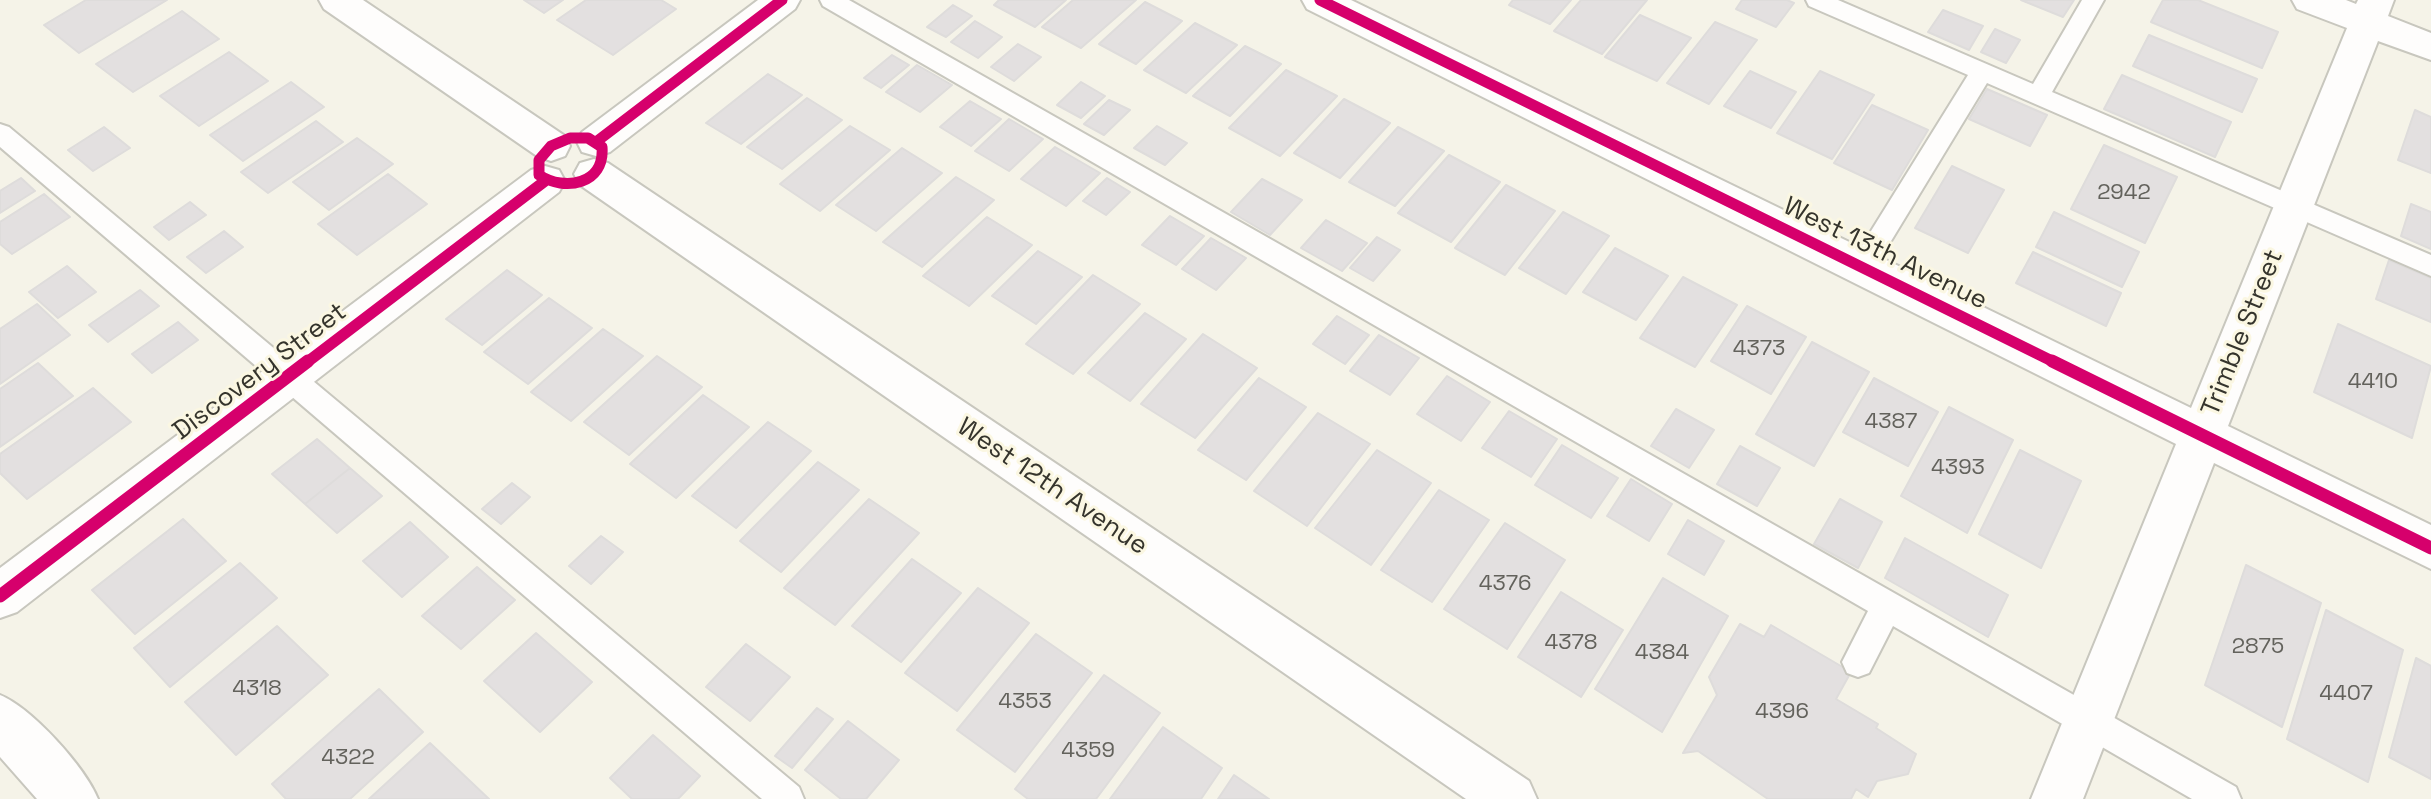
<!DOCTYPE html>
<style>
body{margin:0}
canvas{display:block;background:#f5f3e8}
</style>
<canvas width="2431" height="799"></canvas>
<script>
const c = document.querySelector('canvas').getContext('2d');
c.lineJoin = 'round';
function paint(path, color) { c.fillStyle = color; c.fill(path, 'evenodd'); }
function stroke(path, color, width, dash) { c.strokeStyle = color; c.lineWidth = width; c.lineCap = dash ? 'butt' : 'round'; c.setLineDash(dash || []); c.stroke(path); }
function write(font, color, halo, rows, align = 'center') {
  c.font = font + ' "Space Grotesk",sans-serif'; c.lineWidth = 6; c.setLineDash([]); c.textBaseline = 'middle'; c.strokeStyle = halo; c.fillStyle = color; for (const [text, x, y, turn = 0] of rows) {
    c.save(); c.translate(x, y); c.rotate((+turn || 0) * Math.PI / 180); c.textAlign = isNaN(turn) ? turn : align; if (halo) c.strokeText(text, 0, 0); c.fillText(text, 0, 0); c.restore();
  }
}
const building = new Path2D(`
 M86 0H167L79 53 44 25Z
 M524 0H563L544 13Z
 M586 0H661L676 9 613 55 557 20Z
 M999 0H1066L1035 27 994 5Z
 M1073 0H1136L1081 48 1042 27Z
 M1513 0H1571L1550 24 1509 5Z
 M1581 0H1647L1602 54 1554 31Z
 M1742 0H1787L1794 3 1776 27 1736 9Z
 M2021 0H2074L2063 17Z
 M2163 0H2198L2278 32 2262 68 2151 22Z
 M1145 2 1182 21 1136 64 1099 44Z
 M953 5 972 16 946 37 927 27Z
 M1943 10 1983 26 1969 50 1928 32Z
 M182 11 219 39 133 92 96 64Z
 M1640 15 1691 38 1657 81 1605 57Z
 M975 21 1002 37 978 58 951 42Z
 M1715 22 1757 40 1709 104 1667 83Z
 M1195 23 1237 45 1186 93 1144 70Z
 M1995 29 2020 40 2006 63 1981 52Z
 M2149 35 2257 79 2242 112 2133 66Z
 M1018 44 1041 57 1014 81 991 67Z
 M1245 46 1281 64 1230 116 1193 96Z
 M229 52 268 81 199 126 160 96Z
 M892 55 909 65 881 88 864 78Z
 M917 65 952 85 920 112 886 92Z
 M1286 70 1337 96 1280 156 1229 128Z
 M1750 71 1796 92 1771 128 1724 106Z
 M1820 71 1874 95 1832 159 1777 133Z
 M768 74 802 95 741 144 706 123Z
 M2122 75 2231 122 2215 157 2104 109Z
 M291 82 324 107 243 161 210 135Z
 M1081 82 1105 96 1081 118 1057 105Z
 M1987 89 2047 115 2030 146 1969 119Z
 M807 98 842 120 782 169 747 147Z
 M1344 99 1390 123 1340 178 1294 153Z
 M1109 100 1130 110 1104 135 1084 124Z
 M970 101 1001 119 971 146 940 127Z
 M1872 105 1928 130 1892 190 1834 163Z
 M2415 110 2431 117V173L2398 160Z
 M1009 119 1043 139 1009 171 975 151Z
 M316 121 343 142 268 193 241 172Z
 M850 126 890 150 820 211 780 184Z
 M1157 126 1187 143 1165 165 1134 148Z
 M104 127 130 148 93 171 68 150Z
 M1398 127 1444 151 1395 206 1349 182Z
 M357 138 393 164 329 210 293 182Z
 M2104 145 2177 177 2145 243 2071 209Z
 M1055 147 1100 173 1066 206 1021 179Z
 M902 148 942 173 876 231 836 205Z
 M1449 155 1500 182 1451 242 1398 213Z
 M1952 166 2004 190 1968 253 1915 228Z
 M388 174 427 204 357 255 318 224Z
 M956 177 994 200 922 267 883 242Z
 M21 178 35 191 0 213V191Z
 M1107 178 1130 192 1106 215 1083 201Z
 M1262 179 1302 200 1270 235 1231 212Z
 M1506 185 1555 211 1505 275 1455 248Z
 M44 194 70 217 12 254 0 244V222Z
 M190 202 206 215 169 240 154 227Z
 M2411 204 2431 212V249L2401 236Z
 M1563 212 1609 236 1566 294 1519 268Z
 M2054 212 2139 252 2122 287 2036 247Z
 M1170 216 1204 236 1176 265 1142 245Z
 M987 217 1032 245 969 306 923 276Z
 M1326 220 1367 243 1342 271 1301 248Z
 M224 231 243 247 206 273 187 257Z
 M1377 237 1400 250 1373 281 1350 268Z
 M1211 238 1246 258 1216 290 1182 269Z
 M1615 248 1668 276 1636 320 1583 292Z
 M1038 251 1082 277 1036 324 992 296Z
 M2033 252 2121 293 2106 326 2016 283Z
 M2389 260 2431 278V322L2376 299Z
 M67 266 96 292 58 318 29 292Z
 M507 270 542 295 482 345 446 319Z
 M1093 275 1140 304 1073 374 1026 344Z
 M1683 277 1737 305 1695 367 1640 338Z
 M140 290 159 306 108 342 89 325Z
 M549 298 592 328 528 384 484 352Z
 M37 304 70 335 0 384V329Z
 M1747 306 1806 337 1771 394 1711 361Z
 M1145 313 1186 339 1130 401 1088 373Z
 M1337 316 1369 335 1345 364 1313 344Z
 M178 322 198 340 152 373 132 354Z
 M2338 324 2431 366 2412 438 2314 392Z
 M603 329 643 356 571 421 531 392Z
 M1203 334 1257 368 1195 438 1141 404Z
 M1379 335 1419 358 1390 395 1350 371Z
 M1812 342 1869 372 1814 466 1756 434Z
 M657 356 702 387 629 455 584 422Z
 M38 363 73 396 0 447V389Z
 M1447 376 1490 402 1461 441 1417 414Z
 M1259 378 1306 407 1246 480 1198 450Z
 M1874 378 1938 412 1908 466 1843 432Z
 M93 388 131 422 27 499 0 473V454Z
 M703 395 749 427 676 498 630 464Z
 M1949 407 2013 440 1967 533 1901 496Z
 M1676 409 1714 430 1689 468 1651 446Z
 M1509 411 1557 439 1531 477 1482 448Z
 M1318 413 1370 444 1307 526 1254 491Z
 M768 422 811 451 736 528 692 496Z
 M317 439 350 468 305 504 272 474Z
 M1562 445 1618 478 1591 518 1535 485Z
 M1740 446 1780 468 1757 506 1717 484Z
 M1377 450 1431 483 1371 565 1315 528Z
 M2020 450 2081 481 2041 568 1979 534Z
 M818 462 859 490 781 572 740 541Z
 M350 468 382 496 337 533 305 504Z
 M1631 479 1672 504 1649 541 1607 516Z
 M512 483 530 497 501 524 482 509Z
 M1439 490 1489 520 1432 602 1381 570Z
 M869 499 919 533 835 625 784 588Z
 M1840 499 1882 522 1858 568 1814 544Z
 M183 519 226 561 135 634 92 590Z
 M1688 520 1724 541 1704 575 1668 554Z
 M410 522 448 557 402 597 363 561Z
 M1505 523 1565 560 1507 649 1444 609Z
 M601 536 623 552 591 584 569 566Z
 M1905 538 2008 595 1988 637 1885 578Z
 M912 559 961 593 901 662 852 626Z
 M240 563 277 598 170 687 134 648Z
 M2246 565 2321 603 2282 727 2205 685Z
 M477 567 515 600 461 649 422 616Z
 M1663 578 1728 616 1662 732 1595 689Z
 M978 588 1029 623 957 711 905 673Z
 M1561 592 1623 630 1581 697 1518 657Z
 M2326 610 2403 650 2368 782 2287 739Z
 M1740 624 1764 637 1771 625 1851 672 1836 699 1878 724 1876 728 1916 754 1908 774 1877 781 1868 797 1856 789 1851 799H1768L1698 751 1683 753 1717 695 1709 677Z
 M277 626 328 675 236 755 185 702Z
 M536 633 592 682 540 732 484 681Z
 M1036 634 1092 673 1015 772 957 730Z
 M746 644 790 677 750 721 706 687Z
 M2416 658 2431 666V779L2389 757Z
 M1104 675 1160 713 1096 799H1028L1015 789Z
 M379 689 423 732 350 799H286L272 784Z
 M817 708 833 719 792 768 775 756Z
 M848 721 899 760 866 799H841L805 770Z
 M1163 727 1222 768 1201 799H1110Z
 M653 735 700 776 678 799H632L610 778Z
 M430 743 489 799H369Z
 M1234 775 1269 799H1218Z`);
paint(building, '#e3e0e0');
stroke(building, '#dedcdb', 2);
const lane = new Path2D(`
 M820 0H849L2236 787 2241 799H2192L1893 626 1869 673 1858 677 1847 673 1842 662 1868 611 823 6Z
 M1806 0H1838L2033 84 2082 0H2104L2052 92 2431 255V276L1987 83 1871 274 1862 277 1853 274 1849 267 1853 260 1968 75 1809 6Z
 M0 124 9 127 799 787 804 799H762L0 147Z`);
const street = new Path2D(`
 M319 0H363L565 136 570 146 565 156 551 161 537 156 324 9Z
 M758 0H800L795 9 610 152 596 156 582 152 577 142 582 132Z
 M1302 0H1351L2191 408 2347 28 2297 9 2292 0H2346L2356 4 2358 0H2394L2388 16 2431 33V60L2378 41 2228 426 2431 525V569L2214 463 2083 799H2031L2176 444 1307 9Z
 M594 159 608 163 1529 781 1537 799H1466L580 185 574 174 580 163Z
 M545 166 559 170 565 181 559 192 17 612 0 618V568L531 170Z
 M0 695C32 708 85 767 98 799H37L0 757Z`);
stroke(lane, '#c8c7be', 4);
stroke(street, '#c8c7be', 4);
paint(lane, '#fefdfc');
paint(street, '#fefdfc');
stroke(new Path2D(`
 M1320 0 2056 363
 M570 138H588L602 147C605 184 565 192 539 175V160L551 146Z
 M596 142 782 0
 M306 363 545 181`), '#d6006c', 11);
stroke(new Path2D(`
 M2052 361 2431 548
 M0 596 308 361`), '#d6006c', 13);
write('22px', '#63625c', null, [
 ["2942",2124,193],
 ["4373",1759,349],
 ["4410",2373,382],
 ["4387",1891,422],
 ["4393",1958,468],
 ["4376",1505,584],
 ["4378",1571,643],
 ["2875",2258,647],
 ["4384",1662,653],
 ["4318",257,689],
 ["4407",2346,694],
 ["4353",1025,702],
 ["4396",1782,712],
 ["4359",1088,751],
 ["4322",348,758]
]);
write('26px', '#35342c', '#fbf7e2', [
 ["West 13th Avenue",1885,254,26],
 ["Trimble Street",2243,333,-68],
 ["Discovery Street",260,372,-37],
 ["West 12th Avenue",1052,487,34]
]);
</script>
